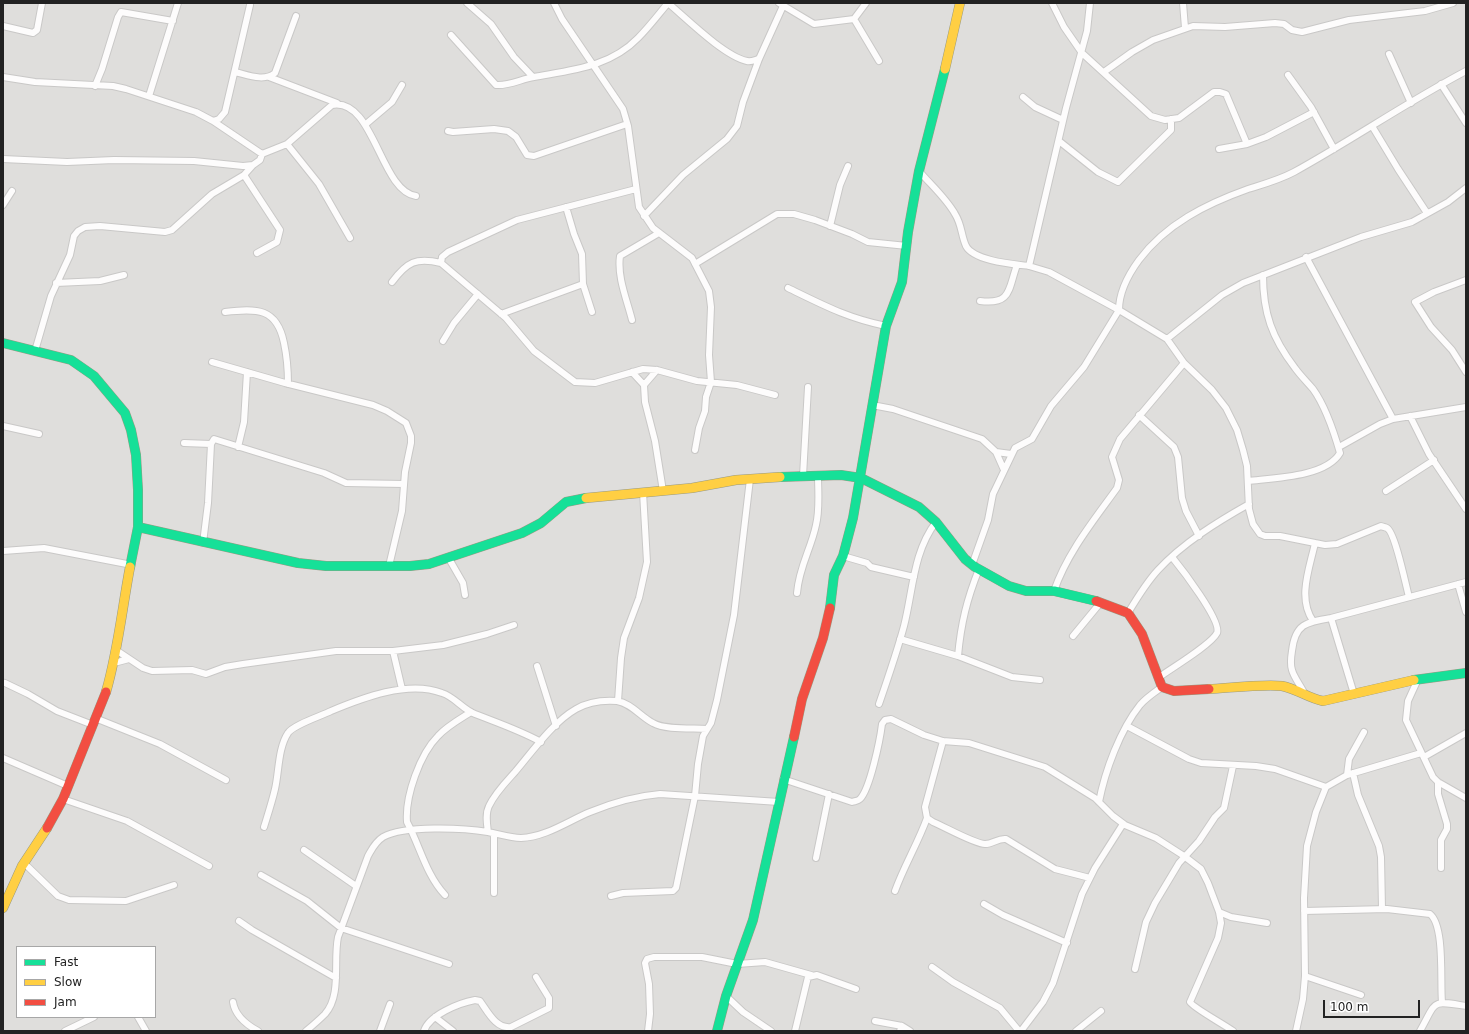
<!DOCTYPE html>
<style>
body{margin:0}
#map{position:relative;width:1469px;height:1034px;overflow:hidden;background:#f0eeeb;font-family:"DejaVu Sans",sans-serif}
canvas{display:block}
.frame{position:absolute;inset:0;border:4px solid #222;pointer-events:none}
.legend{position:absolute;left:16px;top:946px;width:140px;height:72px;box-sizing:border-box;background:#fff;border:1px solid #a7a7a7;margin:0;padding:5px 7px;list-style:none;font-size:12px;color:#222}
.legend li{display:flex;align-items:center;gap:8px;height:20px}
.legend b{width:20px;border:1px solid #a7a7a7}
.scale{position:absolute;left:1323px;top:1000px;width:97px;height:18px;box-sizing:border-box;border:2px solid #222;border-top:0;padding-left:5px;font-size:12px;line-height:14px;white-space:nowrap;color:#222;-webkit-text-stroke:3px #fff;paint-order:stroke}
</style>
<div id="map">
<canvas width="1469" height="1034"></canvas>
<div class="frame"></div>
<ul class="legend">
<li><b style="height:5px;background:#16e098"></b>Fast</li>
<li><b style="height:5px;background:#ffcf43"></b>Slow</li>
<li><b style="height:5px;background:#f24e42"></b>Jam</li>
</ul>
<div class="scale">100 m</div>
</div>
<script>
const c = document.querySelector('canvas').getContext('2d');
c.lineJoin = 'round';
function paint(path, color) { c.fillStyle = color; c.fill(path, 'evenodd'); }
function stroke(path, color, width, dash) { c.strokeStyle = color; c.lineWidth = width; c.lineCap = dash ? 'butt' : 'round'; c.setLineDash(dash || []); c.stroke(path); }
paint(new Path2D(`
 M3 3H1466V1031H3ZM17 947H155V1017H17Z`), '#dfdedc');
const street = new Path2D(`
 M467 3 491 24 514 57 533 77
 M554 3 562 19 623 109 628 126 639 207 653 228 692 258 709 291 711 307 709 355 711 382 706 397 705 411 699 428 695 450
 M668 3C687 19 724 56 747 61 751 62 755 60 759 59
 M779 3 814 24 854 19 866 3
 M1052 3 1064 27 1082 53 1151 116 1165 120 1179 118 1214 92H1220L1226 94 1247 144
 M1183 3 1185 28
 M854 19 879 61
 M3 26 33 33 37 30 42 3
 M451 35 496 85C510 86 521 79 534 77 572 70 610 67 638 38 649 27 658 15 668 3
 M1389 54 1411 103
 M235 72C248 75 264 82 275 73L296 16
 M1104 72 1132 52 1153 40 1193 26 1225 27 1275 23 1284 24 1292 30 1302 32 1349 20 1425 11 1453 3
 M1288 75 1311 107 1334 149
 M3 77 35 82 113 86 126 89 196 112 213 121 262 154 287 144 332 105C374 97 380 191 416 196
 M269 77 337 103
 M1441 84 1466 123
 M95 86 102 69 118 17 121 12 173 21
 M149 96 178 3
 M1023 97 1035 107 1063 120
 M213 121 219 119 225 112 250 5
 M366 124 392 102 402 85
 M1372 126 1398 169 1427 213
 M448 131 453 132 494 129 508 131 516 137 527 155 534 156 627 124
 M1059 141 1098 172 1118 182 1171 130V119
 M287 144 319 184 350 238
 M1219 149 1247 144 1266 137 1314 112
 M3 159 67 162 114 160 194 161 243 166 253 165 260 160 262 154
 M919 171C931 185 946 198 955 214 962 225 961 235 966 246 974 261 1013 264 1029 266
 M244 175 280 230 277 242 257 253
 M636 189 517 220 448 252 442 257 441 263 506 318 534 351 575 382 595 383 643 369 657 370 697 381 737 385 775 395
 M3 205 12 191
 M566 207 574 234 582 254 583 284 592 312
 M644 216 683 175 727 139 737 126 743 102 759 59 783 6
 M830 226 840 185 848 166
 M1306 257 1393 419
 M695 264 777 214H794L815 220 852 234 868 242 907 246
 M1466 280 1434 292 1415 302 1431 327 1452 350 1466 372
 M392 282C407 262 416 257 441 263
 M56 283 100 281 124 275
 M788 288C823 305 847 318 886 326
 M980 301C1012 305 1008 289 1017 265
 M225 312C257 308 277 308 284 343 287 357 288 370 288 384
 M501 314 583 284
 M632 320C627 300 617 277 620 256L659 233
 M1167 339 1222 295 1243 283 1361 237 1412 222 1448 202 1466 188
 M443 341 454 323 478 294
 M35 351 51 296 70 255 74 236 78 231 85 227 100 226 165 232 172 230 212 194 244 175 253 165
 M212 362 285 383 373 405 387 411 406 423 411 436V443L405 472 402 511 389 566
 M632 372 644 385 645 402 655 441 663 491
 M644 385 657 370
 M872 405 893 409 982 439 996 452 1004 470
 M1139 415 1174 447 1178 457 1182 498 1186 511 1199 536
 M1410 416 1429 454 1466 509
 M3 426 39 434
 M184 443 211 444
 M238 447 244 422 247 372
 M1339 447 1380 424 1393 419 1466 407
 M996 452 1011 454
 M803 476 808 387
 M1248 481C1274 478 1326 477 1340 453 1334 432 1326 407 1313 389 1307 382 1300 375 1295 368 1272 338 1263 313 1263 275
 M1386 491 1434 460
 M203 543 208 503 211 444 214 439 324 473 346 483 404 484
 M3 551 44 548 132 565
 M843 556 867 563 871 567 914 577
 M448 557 463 583 465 595
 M972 565 988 520 993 494 1015 448 1032 439 1051 406 1084 367 1119 310 1049 272 1029 266 1066 108 1087 31 1090 3
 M1458 584 1466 612
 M1054 591C1067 553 1094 520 1117 488L1119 480 1112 457 1120 439 1184 363
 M797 593C799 567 811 549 816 525 820 509 818 491 818 475
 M1409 597C1406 586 1395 532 1387 528 1385 527 1383 527 1381 526L1337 544 1325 545 1280 536H1265L1260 534 1253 524 1249 509 1247 466 1243 450 1237 430 1226 408 1212 390 1184 363 1167 339 1119 310C1119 291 1128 275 1139 260 1166 224 1206 204 1248 189 1264 184 1279 180 1294 172 1352 140 1407 102 1466 71
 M1128 613C1137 598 1146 583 1158 570 1183 543 1217 522 1249 504
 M1313 621C1297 598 1310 567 1315 543
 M1073 636 1101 602
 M900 639 958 656 1012 677 1040 680
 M116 650 143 668 152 671 192 670 206 674 225 667 243 664 336 651H393L443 645 487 634 514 625
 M393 651 402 689
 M958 656C961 623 967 599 979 569
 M114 663 129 659
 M537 666 556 726
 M1158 678C1170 669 1211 645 1217 633 1222 621 1181 568 1172 557
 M1418 679 1408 701 1406 720 1433 777 1438 782 1466 798
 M5 683 28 694 57 711 93 725
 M1354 694 1331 618 1466 582
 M1305 695C1302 687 1294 678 1292 670 1290 664 1291 657 1292 651 1295 624 1306 622 1331 618
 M618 701 621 658 624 638 639 598 647 562 643 492
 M879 704C888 678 897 652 904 626 913 591 913 552 936 522
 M95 718 160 744 226 780
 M1127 726 1189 759 1201 763 1256 766 1275 769 1326 787
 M943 741 925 807 927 818 933 822C945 827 975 844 985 844 993 844 998 838 1006 839L1055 869 1090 878
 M1424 757 1466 733
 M3 758 68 786
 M1353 773 1358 795 1379 846 1381 857 1382 909
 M1347 775 1349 759 1364 732
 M783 779 852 802C855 801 858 801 860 799 870 789 880 740 882 724L885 720 891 719 924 735 943 741 969 743 1045 767 1095 798 1113 816 1125 825 1156 838 1184 856 1201 869 1208 883 1219 912 1221 923 1218 938 1190 1002C1192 1007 1225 1025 1233 1031
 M1438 782V794L1447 824V829L1441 840V868
 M63 799 127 821 209 866
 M1099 802C1105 771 1120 730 1140 705 1146 698 1155 692 1162 687
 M264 827C268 814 272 802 275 789 279 772 278 748 288 733 293 725 321 716 331 711 362 698 408 680 442 693 455 697 462 709 475 714 498 723 519 730 541 742
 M488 832C487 824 485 814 489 806 495 793 506 782 515 772 532 752 553 722 576 709 588 702 603 700 617 701 631 703 641 717 653 723 665 730 692 728 707 729
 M494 834V893
 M304 850 356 886
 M816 858 829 794
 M24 863 58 896 69 900 126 901 174 885
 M261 875 307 901 341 928 449 964
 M895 891C904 866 918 843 927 818
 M445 895C426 875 420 846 407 822 405 796 420 754 438 736 447 726 460 719 471 712
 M611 896 623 893 673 891 676 888 695 796 698 764 703 736 711 723 717 700 734 615 750 479
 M984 904 1003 915 1067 943
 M1304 911 1387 909 1430 914C1445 926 1440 982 1442 1002
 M1219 912 1231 917 1267 923
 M239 921 252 930 336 978
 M932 967 953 982 1000 1008 1019 1031
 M1135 969 1146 922 1155 903 1179 863 1199 841 1215 817 1224 808 1233 766
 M1305 976 1361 995
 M726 996 743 1012 771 1031
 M233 1002C235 1016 247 1025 258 1031
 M138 1017 146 1031
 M435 1017 453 1031
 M875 1021 902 1026 900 1031
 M902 1026 910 1031
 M65 1031 94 1017
 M306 1031C312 1026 319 1020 325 1014 342 995 333 961 338 937L368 856C372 849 375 842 383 837 404 825 464 828 488 832 499 834 510 838 521 838 546 837 568 821 590 812 612 803 636 796 660 794L779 802
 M380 1031 390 1004
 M424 1031C429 1015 459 1003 475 1000L480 1001C488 1012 496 1029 511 1027L549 1008V998L536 977
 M648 1031 650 1014 649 984 645 963 647 959 654 957H702L737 964 765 962 811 975
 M795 1031 808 977 817 975 856 989
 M1021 1031 1043 1002 1053 983 1082 894 1095 868 1123 824
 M1076 1031 1101 1011
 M1296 1031 1303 999 1305 976 1304 898 1307 846 1316 812 1326 787 1347 775 1421 753
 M1420 1031C1437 1001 1430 1000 1466 1006`);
const fast = new Path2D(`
 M3 343 71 360 94 376 125 413 131 430 136 455 138 490V527L130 567
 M780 477 841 475 861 478 919 507 936 522 965 559 975 567 1009 586 1026 591H1054L1096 601
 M138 527 298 563 326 566H410L429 564 522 533 541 523 566 502 586 498
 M830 608 834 575 843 556 853 518 886 326 902 282 908 232 919 171 945 69
 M1414 680 1466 673
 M717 1031 726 996 753 920 794 737`);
const slow = new Path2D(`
 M945 69 960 3
 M586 498 692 488 736 480 780 477
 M1209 689C1229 688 1263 684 1282 686 1297 689 1308 698 1323 701L1414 680
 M106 692C118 651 122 609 130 567
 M3 908 22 866 47 828`);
const jam = new Path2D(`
 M1096 601 1128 613 1142 634 1162 687 1174 691 1209 689
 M794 737 802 699 823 638 830 608
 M47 828 63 799 106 692`);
stroke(street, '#c9c8c7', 8);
stroke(fast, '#999a82', 10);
stroke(slow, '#999a82', 10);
stroke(jam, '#999a82', 10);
stroke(street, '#fdfcfc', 6);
stroke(fast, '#16e098', 9);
stroke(slow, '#ffcf43', 9);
stroke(jam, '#f24e42', 9);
</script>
